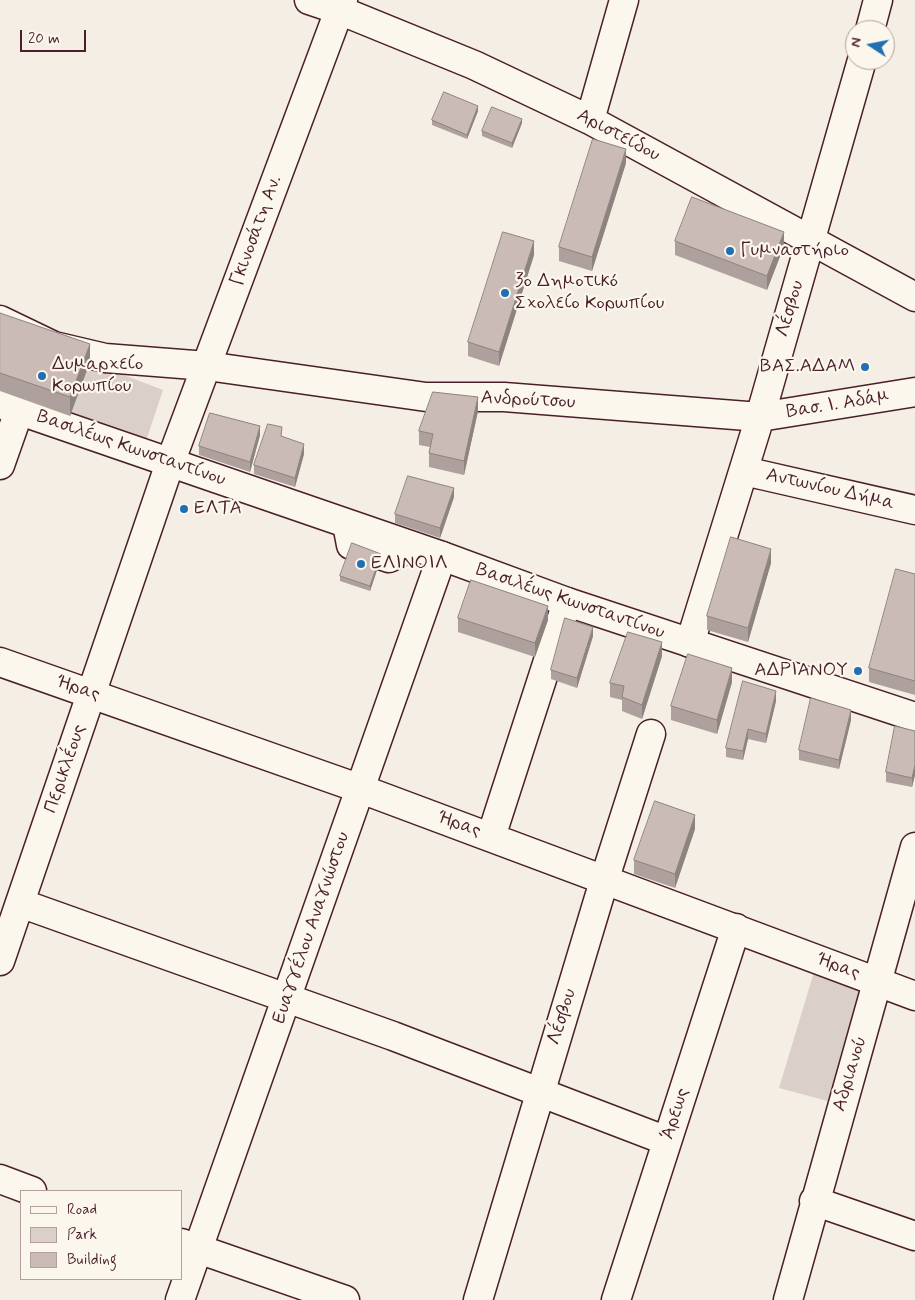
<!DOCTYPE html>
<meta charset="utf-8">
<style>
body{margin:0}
#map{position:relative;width:915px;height:1300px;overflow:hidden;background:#f4eee4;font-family:Mynerve,sans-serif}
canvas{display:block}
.legend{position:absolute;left:20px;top:1190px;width:162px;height:90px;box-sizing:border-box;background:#fbf7ec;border:1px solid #b4a19f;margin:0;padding:6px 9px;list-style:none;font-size:15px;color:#4a1f2b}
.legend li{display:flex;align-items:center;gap:10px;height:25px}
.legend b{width:25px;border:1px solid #b4a19f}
.north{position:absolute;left:845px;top:20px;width:50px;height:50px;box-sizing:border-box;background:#fbf7ec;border:1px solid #b4a19f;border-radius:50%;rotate:281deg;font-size:14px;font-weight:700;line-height:20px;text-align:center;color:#4a1f2b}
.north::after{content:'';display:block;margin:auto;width:18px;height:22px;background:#1f6fb2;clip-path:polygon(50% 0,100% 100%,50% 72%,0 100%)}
.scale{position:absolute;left:20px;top:30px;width:66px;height:22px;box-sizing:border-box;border:2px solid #4a1f2b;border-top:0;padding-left:6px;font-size:15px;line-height:18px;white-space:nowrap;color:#4a1f2b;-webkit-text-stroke:4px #fbf7ec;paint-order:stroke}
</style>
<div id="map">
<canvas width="915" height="1300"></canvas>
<ul class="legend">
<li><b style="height:6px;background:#fbf7ec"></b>Road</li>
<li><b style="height:14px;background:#dbd0c9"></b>Park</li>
<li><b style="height:14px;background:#cabbb6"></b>Building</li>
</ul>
<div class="north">N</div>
<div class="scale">20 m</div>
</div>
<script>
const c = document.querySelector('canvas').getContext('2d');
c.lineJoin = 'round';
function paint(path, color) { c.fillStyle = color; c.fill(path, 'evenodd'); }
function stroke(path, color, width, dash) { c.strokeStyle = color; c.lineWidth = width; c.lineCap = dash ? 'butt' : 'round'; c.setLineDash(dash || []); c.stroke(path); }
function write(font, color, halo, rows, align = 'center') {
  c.font = font + ' Mynerve,sans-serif'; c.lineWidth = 4.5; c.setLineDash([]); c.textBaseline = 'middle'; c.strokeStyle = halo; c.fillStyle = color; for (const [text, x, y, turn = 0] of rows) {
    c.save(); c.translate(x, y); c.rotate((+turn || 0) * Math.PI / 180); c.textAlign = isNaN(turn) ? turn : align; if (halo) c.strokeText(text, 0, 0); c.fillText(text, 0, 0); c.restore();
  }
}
paint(new Path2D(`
 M90 362 163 390 146 441 70 416Z
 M814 972 865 990 835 1103 779 1088Z`), '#dbd0c9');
const minor = new Path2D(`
 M309 0 339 10 474 65 590 120 915 297
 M870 30 878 0
 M590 120 624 0
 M0 320 54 346 105 358 207 366 426 397H504L760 417 915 392
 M0 465 19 411
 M744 471 915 510
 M347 524 351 545 389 558 412 546
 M690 643 760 417 862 60
 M0 662 361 789 915 996
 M491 837 567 602
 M20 903 393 1036 667 1141
 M0 961 170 463 343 0
 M0 1179 32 1191
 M814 1201 915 1236
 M181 1243 345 1300
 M180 1300 442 556
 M478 1300 604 881 651 734
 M616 1300 736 928
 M788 1300 915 847`);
const major = new Path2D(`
 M0 404 442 556 567 602 915 717`);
stroke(minor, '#4a1f2b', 31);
stroke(major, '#4a1f2b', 31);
stroke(minor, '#fbf7ec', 28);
stroke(major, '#fbf7ec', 28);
paint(new Path2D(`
 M478 111 467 139 432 125V120Z
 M522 123 512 148 482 136V131Z
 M626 163 592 271 559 261V247Z
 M675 241 784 246 767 290 675 255Z
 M534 255 499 366 468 356V342Z
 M0 313 90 362 70 416 0 391Z
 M478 411 464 475 429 467V453L430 447 419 445V431Z
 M260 435 250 472 199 455V446Z
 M282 436 304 454 295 487 254 474V465Z
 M454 497 440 538 395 523V514Z
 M381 558 370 591 340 581V576Z
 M771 563 748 642 707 630V616Z
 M915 574V695L869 682V668Z
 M458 618 548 620 535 657 458 632Z
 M593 636 577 688 551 679V670Z
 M662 656 642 719 622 711V700L610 697V683Z
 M732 682 717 734 671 720V706Z
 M776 701 766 743 748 739 743 760 726 757V748Z
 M851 720 839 769 799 760V750Z
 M915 731V775L912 787 886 782V772Z
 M695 829 675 888 634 874V860Z`), '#aea19d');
paint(new Path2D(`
 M478 106V111L467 139V135Z
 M522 119V123L512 148V143Z
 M626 149V163L592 271V257Z
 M784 232V246L767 290V276Z
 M534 241V255L499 366V352Z
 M90 344V362L70 416V397Z
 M478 397V411L464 475V461Z
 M260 426V435L250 472V462Z
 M304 444V454L295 487V478Z
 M454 488V497L440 538V528Z
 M771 549V563L748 642V628Z
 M381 554V558L370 591V586Z
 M548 606V620L535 657V643Z
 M593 627V636L577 688V678Z
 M662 642V656L642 719V705Z
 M732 668V682L717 734V720Z
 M776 691V701L766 743V734Z
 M851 710V720L839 769V760Z
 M748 729V739L743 760V751Z
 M915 765V775L912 787V778Z
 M695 815V829L675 888V874Z`), '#8d837f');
const building = new Path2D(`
 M444 92 478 106 467 135 432 120Z
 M492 107 522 119 512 143 482 131Z
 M593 139 626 149 592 257 559 247Z
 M692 197 784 232 767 276 675 241Z
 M503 232 534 241 499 352 468 342Z
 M0 313 90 344 70 397 0 373Z
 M433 392 478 397 464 461 429 453 433 434 419 431Z
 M210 413 260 426 250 462 199 446Z
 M268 424 282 427 281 436 304 444 295 478 254 465Z
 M408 476 454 488 440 528 395 514Z
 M731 537 771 549 748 628 707 616Z
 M352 543 381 554 370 586 340 576Z
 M896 569 915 574V681L869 668Z
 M471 580 548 606 535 643 458 618Z
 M565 618 593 627 577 678 551 670Z
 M628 632 662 642 642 705 622 697 624 686 610 683Z
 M688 654 732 668 717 720 671 706Z
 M743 681 776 691 766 734 748 729 743 751 726 748Z
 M811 698 851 710 839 760 799 750Z
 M895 726 915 731V765L912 778 886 772Z
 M655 801 695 815 675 874 634 860Z`);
paint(building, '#cabbb6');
stroke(building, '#8d837f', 1);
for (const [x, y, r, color] of [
 [730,251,5,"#1f6fb2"],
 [505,293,5,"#1f6fb2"],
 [865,367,5,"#1f6fb2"],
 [42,376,5,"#1f6fb2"],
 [184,509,5,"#1f6fb2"],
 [361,564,5,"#1f6fb2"],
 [858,671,5,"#1f6fb2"]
]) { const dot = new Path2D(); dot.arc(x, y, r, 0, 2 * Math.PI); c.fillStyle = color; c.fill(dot); stroke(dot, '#fbf7ec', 2); }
write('19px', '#4a1f2b', '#fbf7ec', [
 ["Αριστείδου",618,136,28],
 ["Γκινοσάτη Αν.",257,231,-70],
 ["Λέσβου",791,309,-74],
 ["Ανδρούτσου",528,401,3],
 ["Βασ. Ι. Αδάμ",838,405,-9],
 ["Βασιλέως Κωνσταντίνου",131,449,19],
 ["Αντωνίου Δήμα",830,490,13],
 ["Βασιλέως Κωνσταντίνου",570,602,19],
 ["Ήρας",78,689,19],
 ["Περικλέους",66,769,-71],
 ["Ήρας",459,825,20],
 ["Ευαγγέλου Αναγνώστου",312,928,-71],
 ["Ήρας",838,967,21],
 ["Λέσβου",563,1017,-73],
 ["Αδριανού",851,1074,-73],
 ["Άρεως",676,1114,-72]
]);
write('19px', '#4a1f2b', '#fbf7ec', [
 ["Γυμναστήριο",740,251],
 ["3ο Δημοτικό",515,282],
 ["Σχολείο Κορωπίου",515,304],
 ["Δυμαρχείο",52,365],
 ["Κορωπίου",52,387],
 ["ΒΑΣ.ΑΔΑΜ",855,367,"right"],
 ["ΕΛΤΑ",194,509],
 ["ΕΛΙΝΟΙΛ",371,564],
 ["ΑΔΡΙΑΝΟΥ",848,671,"right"]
], 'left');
</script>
